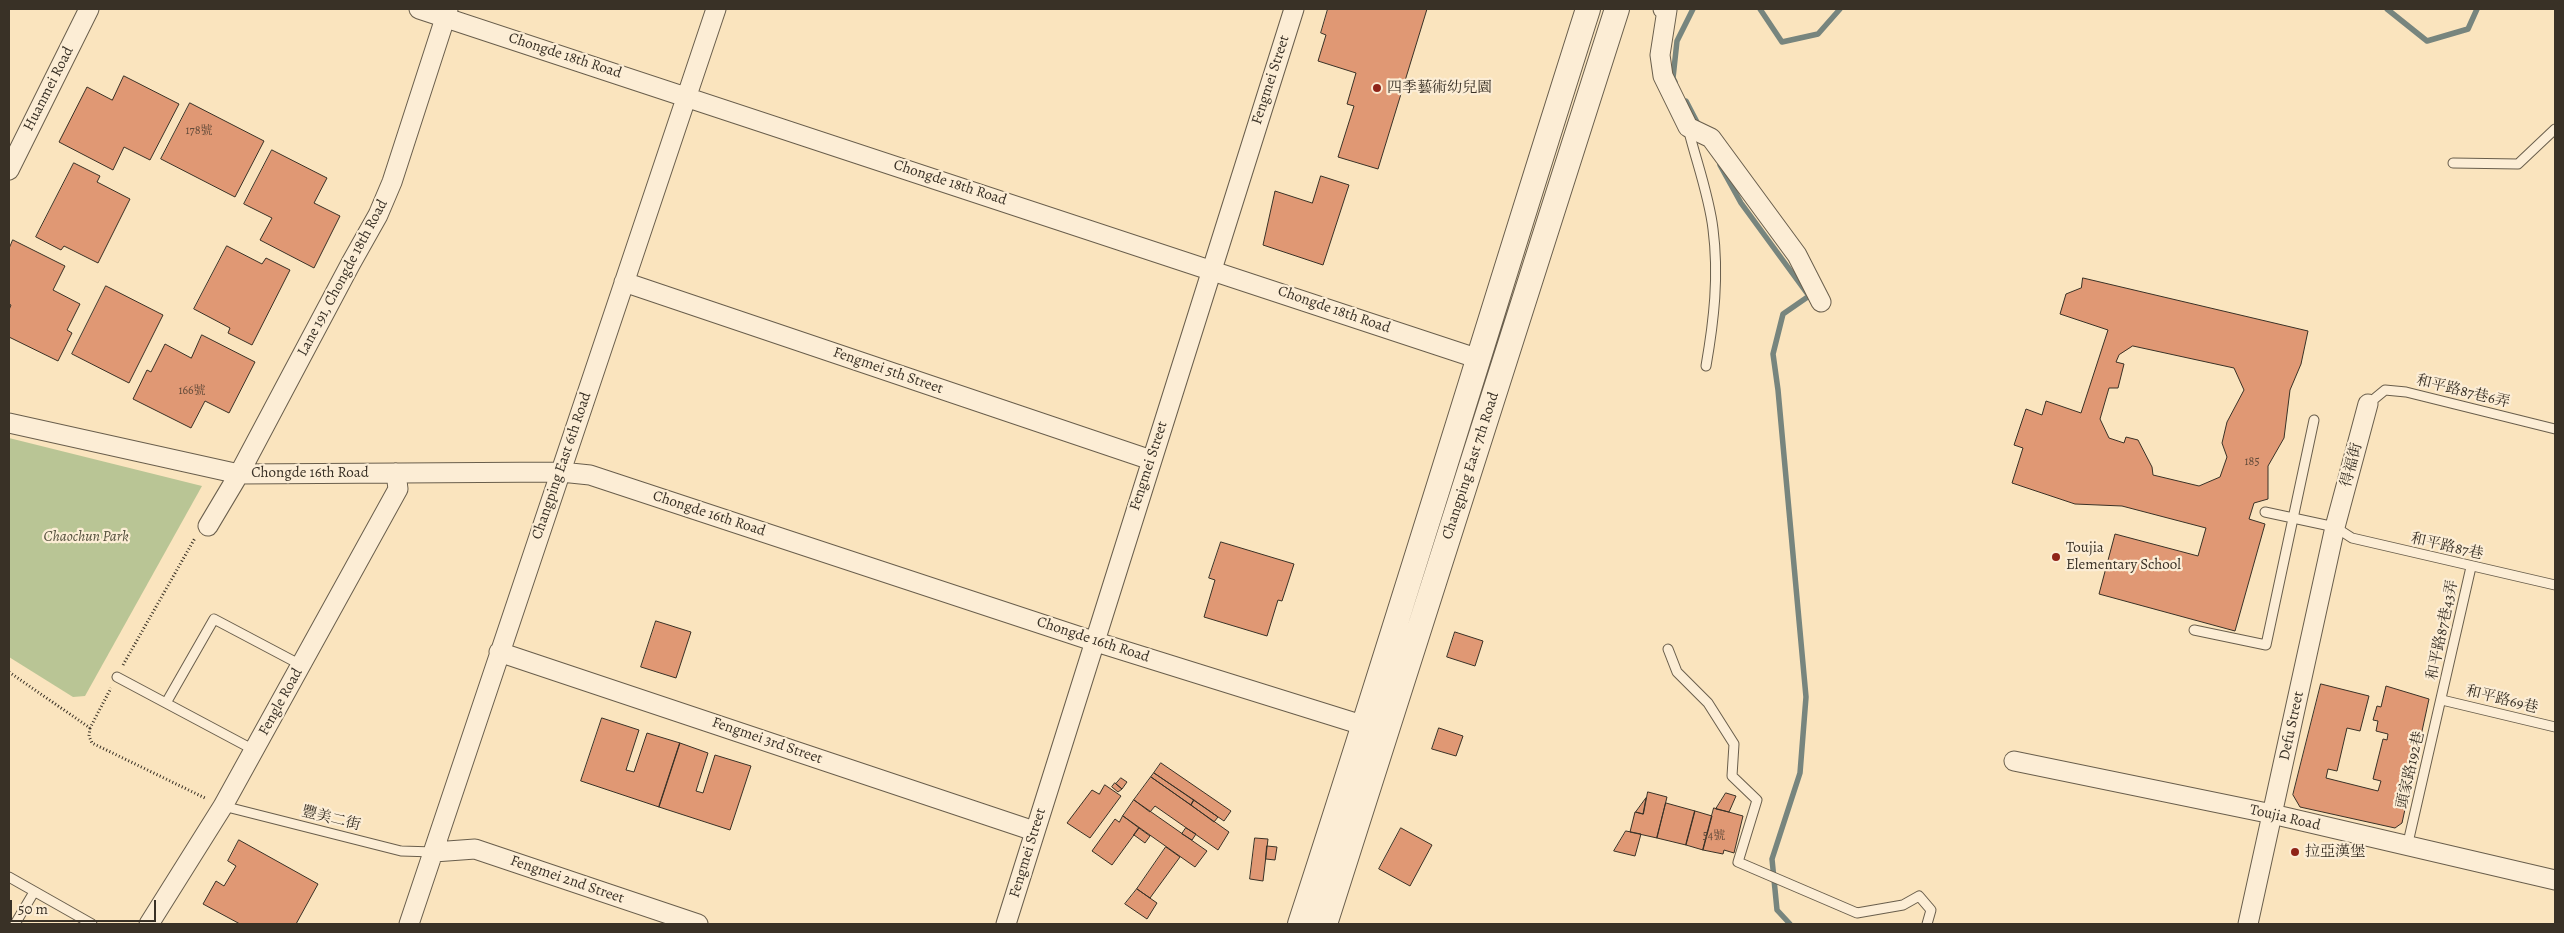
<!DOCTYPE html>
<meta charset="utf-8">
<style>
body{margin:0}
#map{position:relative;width:2564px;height:933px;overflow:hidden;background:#fae4be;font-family:Alegreya,serif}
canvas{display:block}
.frame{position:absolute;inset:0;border:10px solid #393126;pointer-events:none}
.scale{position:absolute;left:10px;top:900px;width:146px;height:22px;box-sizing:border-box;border:2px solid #393126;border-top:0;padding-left:6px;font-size:15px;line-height:18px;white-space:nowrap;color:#393126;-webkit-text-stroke:4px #fcedd5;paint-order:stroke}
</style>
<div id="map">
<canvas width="2564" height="933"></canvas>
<div class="frame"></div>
<div class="scale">50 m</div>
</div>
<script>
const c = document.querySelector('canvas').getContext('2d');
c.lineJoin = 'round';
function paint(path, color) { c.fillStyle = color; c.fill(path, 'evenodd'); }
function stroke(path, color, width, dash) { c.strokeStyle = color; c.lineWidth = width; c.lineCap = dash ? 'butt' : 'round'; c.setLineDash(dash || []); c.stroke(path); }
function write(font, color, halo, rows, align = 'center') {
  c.font = font + ' Alegreya,"Noto Serif TC",serif'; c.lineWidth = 4.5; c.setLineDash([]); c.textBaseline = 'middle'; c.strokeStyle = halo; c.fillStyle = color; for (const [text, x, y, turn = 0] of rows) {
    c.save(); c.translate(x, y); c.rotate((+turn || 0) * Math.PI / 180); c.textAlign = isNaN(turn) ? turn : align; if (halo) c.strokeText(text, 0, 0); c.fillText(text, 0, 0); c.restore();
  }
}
paint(new Path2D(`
 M9 438 202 486 85 696 73 697 9 657Z`), '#b9c595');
stroke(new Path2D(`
 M1760 9 1782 42 1818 34 1840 9
 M2387 9 2427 41 2468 29 2477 9
 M1675 82 1673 78 1677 41 1693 9
 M1686 101 1699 126
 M1720 165 1741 203 1809 296 1783 314 1773 354 1778 390 1806 697 1800 773 1772 859 1777 910 1790 924`), '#77857e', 5.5);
const building = new Path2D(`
 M1328 9H1427L1378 169 1338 157 1354 106 1347 104 1356 73 1318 61 1326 35 1321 33Z
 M124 76 179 104 150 160 124 147 113 170 59 142 87 87 112 100Z
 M190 103 264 141 235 197 161 159Z
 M272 150 327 178 314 203 340 216 314 268 260 240 272 218 244 204Z
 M74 163 100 176 97 182 130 199 98 263 64 246 61 250 36 237Z
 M1321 176 1349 185 1323 265 1263 245 1275 191 1312 203Z
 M13 240 65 266 53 290 80 304 67 330 72 333 58 361 9 337V310L11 305 9 304V249Z
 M227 246 262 264 266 258 290 270 252 345 228 333 230 328 194 309Z
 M2083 278 2308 331 2301 364 2290 390 2284 438 2268 466V499L2254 503 2249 519 2265 524 2235 631 2099 594 2115 534 2198 556 2206 528 2122 506 2075 504 2012 483 2023 448 2014 445 2026 409 2042 415 2046 401 2081 413 2108 330 2060 314 2066 294 2081 288ZM2133 346 2234 368 2244 390 2227 422 2222 443 2227 457 2220 477 2199 486 2153 475 2152 467 2138 440 2126 437 2124 443 2109 438 2100 419 2109 388H2118L2124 364 2116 362 2119 355Z
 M106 286 163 315 129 383 72 354Z
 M202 335 255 362 229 413 205 401 191 428 133 399 147 370 151 372 165 344 191 358Z
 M1221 542 1294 564 1282 601 1278 600 1267 636 1204 617 1215 580 1209 578Z
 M656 621 691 632 676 678 641 667Z
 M1455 632 1483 641 1475 666 1447 657Z
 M2321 684 2369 696 2360 731 2347 728 2337 771 2328 769 2326 778 2378 791 2381 781 2373 779 2383 739 2387 740 2388 734 2376 731 2378 721 2373 720 2377 706 2381 707 2386 686 2429 699 2402 823 2395 828 2300 807 2293 795Z
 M602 718 639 730 626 770 634 772 647 733 680 743 659 807 581 781Z
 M1439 728 1463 736 1456 756 1432 749Z
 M680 743 708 753 696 791 703 793 715 755 751 766 730 830 659 807Z
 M1161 763 1231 811 1224 821 1154 773Z
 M1154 773 1194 800 1191 805 1151 777Z
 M1151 777 1229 832 1218 850 1155 806 1150 812 1134 800Z
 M1121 778 1127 782 1122 789 1116 784Z
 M1115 783 1122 789 1118 792 1112 787Z
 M1105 785 1121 796 1090 838 1067 823 1092 790 1099 794Z
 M1648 792 1667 797 1657 838 1630 832 1635 812 1643 814Z
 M1726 793 1736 796 1729 812 1716 809Z
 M1646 798 1643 814 1636 812Z
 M1134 800 1207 851 1195 867 1123 816Z
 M1194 800 1218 817 1214 822 1191 805Z
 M1666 803 1695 811 1686 845 1657 838Z
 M1714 808 1743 816 1734 853 1724 850 1723 854 1703 850Z
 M1695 811 1712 816 1703 850 1686 845Z
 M1123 816 1139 828 1112 865 1092 851 1115 819 1119 822Z
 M1139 828 1150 836 1145 843 1134 835Z
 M1186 828 1196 834 1192 840 1182 834Z
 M1401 828 1432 845 1410 886 1379 869Z
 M1626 831 1641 834 1635 856 1614 851Z
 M1255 838 1268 839 1263 881 1250 879Z
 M239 840 318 884 296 924H240L203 904 216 881 224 886 236 866 228 861Z
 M1267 846 1277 847 1275 860 1266 859Z
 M1166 847 1180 857 1150 898 1137 889Z
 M1137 889 1157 903 1147 919 1125 904Z`);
paint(building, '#e09874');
stroke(building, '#393126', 1);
const service = new Path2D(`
 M1688 128C1696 161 1709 195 1713 229 1719 276 1714 320 1706 366
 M2453 163 2518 164 2555 129
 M2368 404 2385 390 2406 392 2555 429
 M2265 512 2335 527 2352 538 2555 585
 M2194 630 2266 645 2314 420
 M1668 649 1677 672 1708 703 1734 744 1732 776 1757 800 1738 862 1857 913 1903 905 1919 896 1931 910 1927 924
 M117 677 254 750
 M2442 700 2555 727
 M166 703 214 619 301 665
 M223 806 401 851 434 852
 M2407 847 2471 567
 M9 877 92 924
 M15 924 34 892`);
const minor = new Path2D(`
 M419 9 1479 359
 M1663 9 1667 10 1660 55 1663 76 1688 127 1711 138 1797 255 1821 302
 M9 170 89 9
 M624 282 1151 460
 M9 423 239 474 561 472 590 475 1093 641 1375 729
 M208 526 239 474 351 263 378 215 392 182 448 9
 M499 652 1034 831
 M2014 761 2272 814 2555 880
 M434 852 475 849 698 924
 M149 924 223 806 398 489 396 473
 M409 924 716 9
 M1006 924 1294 9
 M2248 924 2335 527 2368 404`);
const tertiary = new Path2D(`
 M1300 924C1399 620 1491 314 1588 9
 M1325 924 1617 9`);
stroke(service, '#695e4c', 11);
stroke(minor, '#695e4c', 21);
stroke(tertiary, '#695e4c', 26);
stroke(new Path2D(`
 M123 665 195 538
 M9 672 90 728 111 688
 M90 728 89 736 92 743 205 798`), '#393126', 3, [1, 2.5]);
stroke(service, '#fcedd5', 9);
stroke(minor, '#fcedd5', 19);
stroke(tertiary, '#fcedd5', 24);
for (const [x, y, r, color] of [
 [1377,88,5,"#8f2418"],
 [2056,557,5,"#8f2418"],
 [2295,852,5,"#8f2418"]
]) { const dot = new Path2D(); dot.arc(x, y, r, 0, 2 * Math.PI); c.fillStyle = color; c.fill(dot); stroke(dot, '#fcedd5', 2); }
write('12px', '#634b3a', null, [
 ["178號",199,131],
 ["166號",192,391],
 ["185",2252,462],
 ["54號",1714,836]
]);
write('15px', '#393126', '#fcedd5', [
 ["Chongde 18th Road",565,56,18],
 ["Fengmei Street",1271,80,-72],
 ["Huanmei Road",49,89,-63],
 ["Chongde 18th Road",950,183,18],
 ["Lane 191, Chongde 18th Road",343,278,-62],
 ["Chongde 18th Road",1334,310,19],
 ["Fengmei 5th Street",888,371,19],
 ["和平路87巷6弄",2463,392,14],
 ["得福街",2352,465,-75],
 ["Changping East 6th Road",562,466,-71],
 ["Fengmei Street",1149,466,-72],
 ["Changping East 7th Road",1471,466,-72],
 ["Chongde 16th Road",310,473],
 ["Chongde 16th Road",709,514,18],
 ["和平路87巷",2447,547,13],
 ["和平路87巷43弄",2443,630,-78],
 ["Chongde 16th Road",1093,640,18],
 ["和平路69巷",2502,700,14],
 ["Fengle Road",281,702,-61],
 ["Defu Street",2292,726,-78],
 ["Fengmei 3rd Street",767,741,19],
 ["頭家路192巷",2411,770,-77],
 ["Toujia Road",2285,818,13],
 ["豐美二街",331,819,14],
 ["Fengmei Street",1028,853,-73],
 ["Fengmei 2nd Street",567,880,19]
]);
write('15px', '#393126', '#fcedd5', [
 ["四季藝術幼兒園",1387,88],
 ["Toujia",2066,548],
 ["Elementary School",2066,565],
 ["拉亞漢堡",2305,852]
], 'left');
write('italic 15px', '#534f3c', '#fcedd5', [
 ["Chaochun Park",86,537]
]);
</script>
